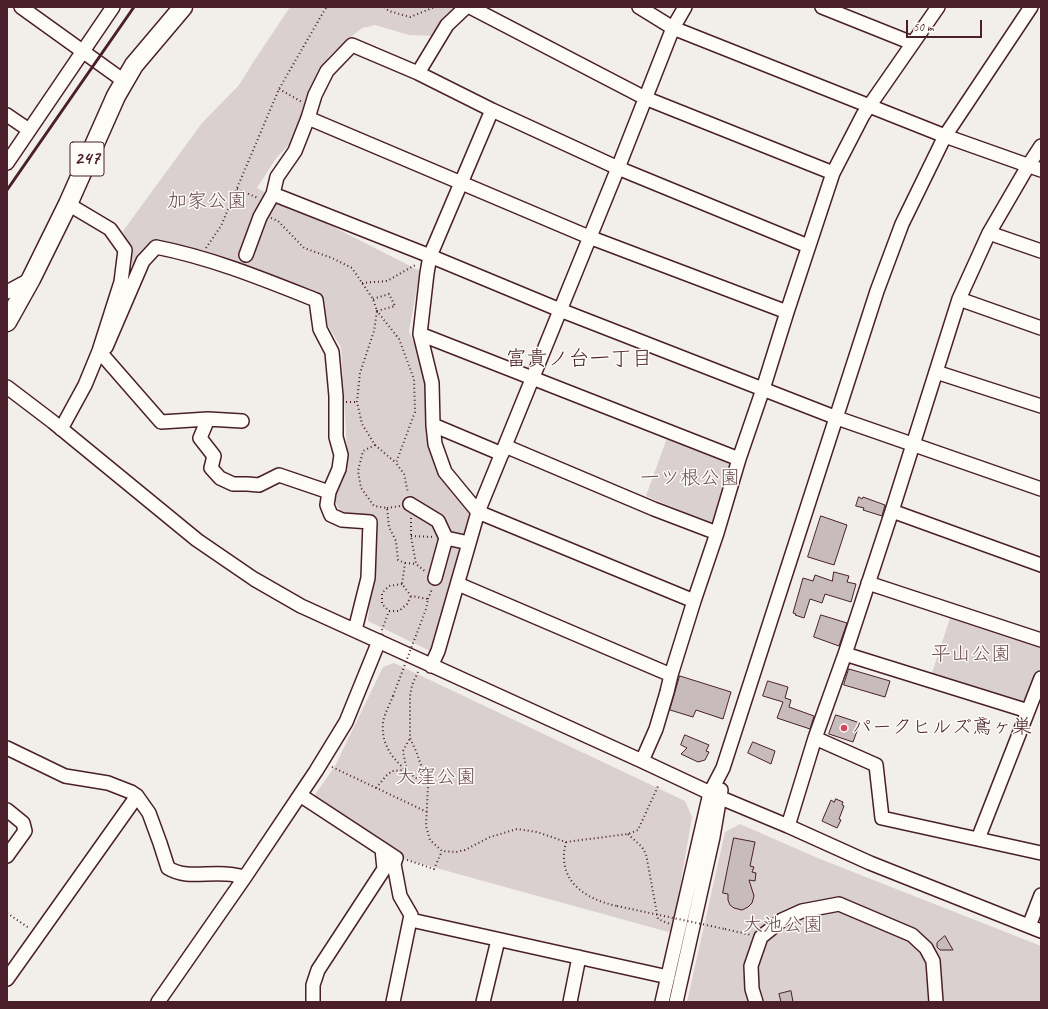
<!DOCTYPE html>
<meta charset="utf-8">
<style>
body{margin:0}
#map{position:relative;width:1048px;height:1009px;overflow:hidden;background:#f2efeb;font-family:Caveat,sans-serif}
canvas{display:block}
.frame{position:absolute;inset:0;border:8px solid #4a1f2b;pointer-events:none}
.scale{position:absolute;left:906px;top:20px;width:76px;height:18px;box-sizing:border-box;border:2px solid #4a1f2b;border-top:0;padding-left:5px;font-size:12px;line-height:14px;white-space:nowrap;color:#4a1f2b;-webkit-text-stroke:3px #fdfcf7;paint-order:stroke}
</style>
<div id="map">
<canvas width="1048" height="1009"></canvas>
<div class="frame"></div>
<div class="scale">50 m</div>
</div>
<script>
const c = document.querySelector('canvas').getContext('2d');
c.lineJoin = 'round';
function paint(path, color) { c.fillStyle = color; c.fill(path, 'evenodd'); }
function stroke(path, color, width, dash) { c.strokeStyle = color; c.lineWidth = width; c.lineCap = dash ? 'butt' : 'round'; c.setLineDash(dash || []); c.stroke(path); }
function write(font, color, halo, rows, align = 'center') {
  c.font = font + ' Caveat,"Klee One",sans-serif'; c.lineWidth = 3; c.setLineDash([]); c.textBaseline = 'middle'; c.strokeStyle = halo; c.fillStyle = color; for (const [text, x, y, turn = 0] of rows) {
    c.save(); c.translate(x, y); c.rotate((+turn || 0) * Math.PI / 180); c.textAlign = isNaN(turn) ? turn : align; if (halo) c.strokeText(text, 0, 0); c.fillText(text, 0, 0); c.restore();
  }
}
paint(new Path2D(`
 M290 7H459L436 36 409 35 375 25 362 28 352 36 330 55 321 68 309 95 295 139 277 157 257 188 420 271 409 331 425 371 426 418 432 452 471 510 430 651 368 621 376 516 341 512 333 498 347 450 341 347 328 326 321 296 214 255 154 242 133 266 123 231 202 123 239 85 254 61Z
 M668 435 733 460 716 525 646 496Z
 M951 615 1041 644V665L1026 703 1021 704 931 676Z
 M394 663 685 801 692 817 672 933 400 858 312 799 335 766 383 667Z
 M740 824 820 859 1041 946V1002H687L725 832Z`), '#d9d0cf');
const building = new Path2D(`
 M859 497 862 499 863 497 885 505 882 516 863 510 864 508 856 506Z
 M821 516 847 525 834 565 808 557Z
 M834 572 849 576 847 582 856 584 851 602 825 594 822 603 810 599 804 618 795 615 796 614 793 613 803 578 813 581 815 575 832 581Z
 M821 615 847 623 839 646 814 637Z
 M849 669 890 681 885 697 844 685Z
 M680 676 731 692 723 719 696 710 693 717 670 710Z
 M768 681 788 687 785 698 791 700 789 707 814 716 810 729 777 718 783 702 763 696Z
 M836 715 860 723 853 742 829 734Z
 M685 735 709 745 706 751 709 752 705 760 698 762 681 754 687 748 681 745Z
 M753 742 775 751 771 764 748 753Z
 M836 799 843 802 842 805 844 806 839 819 841 820 837 828 822 821 831 800 834 802Z
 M734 838 755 842 750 866 754 867 752 872 756 873 755 881 749 880 754 896 752 903 748 907 742 910 734 908 730 905 728 900V894L723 893Z
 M945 936 953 950H940L937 947V943Z
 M791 991 793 1002H781L779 994Z`);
paint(building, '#c8bbbb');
stroke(building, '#4a1f2b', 1);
const minor = new Path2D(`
 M21 7 124 81
 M470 7 645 98 833 173
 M639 7 673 28 945 136 1041 170
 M822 7 912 43
 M418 73 447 25 466 7
 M492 110 430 256 427 273 420 334 432 383 433 425 435 444 445 472 478 512 694 601
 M7 115 29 130
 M308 118 589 237 787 312
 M7 163 113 7
 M273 194 430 256 560 310 837 418 1041 489
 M989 233 1041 251
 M246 255 260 217 273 194 277 177 295 151 308 118 315 95 327 71 352 45 418 73 492 110 618 168 808 246
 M7 292 31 279
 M959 299 1041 328
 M420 334 739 459
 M936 372 1041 406
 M7 387 53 422 197 540 254 579 301 606 642 761 721 798 788 826 870 863 1041 931
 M208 419 242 421
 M433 425 502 454
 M61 429 85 385 99 351 121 282 125 250 110 229 68 204
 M505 446 654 509 717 533
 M329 492 279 475 259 485 247 484H233L220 478 211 468 214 456 200 438 208 419 161 422 99 351 106 347 143 261 156 247C212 258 263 279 316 300L320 329 332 352 336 396V437L341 455 339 469 329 492 327 505 331 515 342 520 370 522 368 578 355 630
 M410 504 438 521 446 538 469 543
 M892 511 1041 565
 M435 578 446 538
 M868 583 1041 640
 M458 584 671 675
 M845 654 1028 711
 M431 666 438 651 478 512 618 168 673 28 685 7
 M815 738 876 765 882 818 1041 853
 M7 748 65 776 108 783 131 792 137 796 149 813 160 843 168 868C186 879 206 872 226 874 232 874 238 876 245 877
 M642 761 656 729 667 692 671 675 694 601 717 533 739 459 763 389 787 312 833 173 863 115 938 7
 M300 795 396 858 394 864 400 896 411 915 393 1002
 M7 810 23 823 25 831 7 856
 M788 826 815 738 845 654 892 511 959 299 989 233 1028 166 1041 146
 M978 839 1041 678
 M411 920 668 977
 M1029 926 1041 895
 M7 979 137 796
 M158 1002 245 877 316 771 346 722 379 641
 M313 1002V985L318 970 384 869 382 849
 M483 1002 498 940
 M570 1002 579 957
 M662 1002 710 793 723 768 877 291 902 224 945 136 1031 7
 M676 1002 713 837 721 790
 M756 1002 752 989 751 966 761 937 782 920 802 911 839 904 912 935 926 948 933 961 936 1002`);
const highway = new Path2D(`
 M7 322 31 279 68 204 116 96 134 65 183 7`);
stroke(minor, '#4a1f2b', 16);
stroke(highway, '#4a1f2b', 21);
stroke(new Path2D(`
 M384 7 389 11 410 17 435 7
 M279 89 302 102
 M237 189 258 198
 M271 218 278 221 304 248 332 258 352 268 373 299 377 311 374 331 360 373 357 402 362 424 375 445 363 451 358 471 361 488 374 506 387 508 389 527 396 541 398 560 405 563 402 584 411 596 428 599 426 609
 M206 248 221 226 279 89 324 11 327 7
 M362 283 387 281 417 264
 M373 299 389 294 395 306 377 311 399 339 414 379 415 412 396 463 404 474 408 493
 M346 402H357
 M375 445 396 463
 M387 508 400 506
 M411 518V536L416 564 426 572
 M411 536 434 537
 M405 563 416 564
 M402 584 389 586 382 593V604L389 611H399L407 604 411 596
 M428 599 432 589
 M382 630 389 611
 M418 672 412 685 410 696V738L416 751 428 785
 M393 696C390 704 384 714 383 723 380 753 405 771 428 786L426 826 430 840 442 851 456 852 465 850 490 837 517 829 537 832 566 842 628 834 638 830 659 784
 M332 767 427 812
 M376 788 386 776 392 771 405 770 406 766 403 751 410 738
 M628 834 642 847 646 854 658 919 670 924
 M566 842C556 880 584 899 617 906
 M407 860 434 869 442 851
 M7 913 29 928
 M725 929 751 935`), '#4a1f2b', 2, [1, 3]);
stroke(minor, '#fdfcf7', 13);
stroke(highway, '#fdfcf7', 18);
stroke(new Path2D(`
 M7 190 134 7`), '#4a1f2b', 3);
stroke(new Path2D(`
 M393 696 426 609
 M617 906 725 929`), '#4a1f2b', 2, [1, 3]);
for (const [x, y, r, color] of [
 [844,728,4,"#d1495b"]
]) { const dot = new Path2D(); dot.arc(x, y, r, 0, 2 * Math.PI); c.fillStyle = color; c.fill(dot); stroke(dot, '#fdfcf7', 1.5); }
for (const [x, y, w] of [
 [87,159,34]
]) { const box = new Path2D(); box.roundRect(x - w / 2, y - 17, w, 34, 3); c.fillStyle = '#fdfcf7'; c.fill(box); stroke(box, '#4a1f2b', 1); }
write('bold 19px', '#4a1f2b', null, [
 ["247",87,159]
]);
write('20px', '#6e4b54', '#fdfcf7', [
 ["加家公園",207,202],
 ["一ツ根公園",690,479],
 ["平山公園",971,655],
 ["大窪公園",436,778],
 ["大池公園",783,926]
]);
write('20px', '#4a1f2b', '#fdfcf7', [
 ["パークヒルズ鳶ヶ巣",852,728]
], 'left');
write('21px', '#4a1f2b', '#fdfcf7', [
 ["富貴ノ台一丁目",579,359]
]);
</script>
